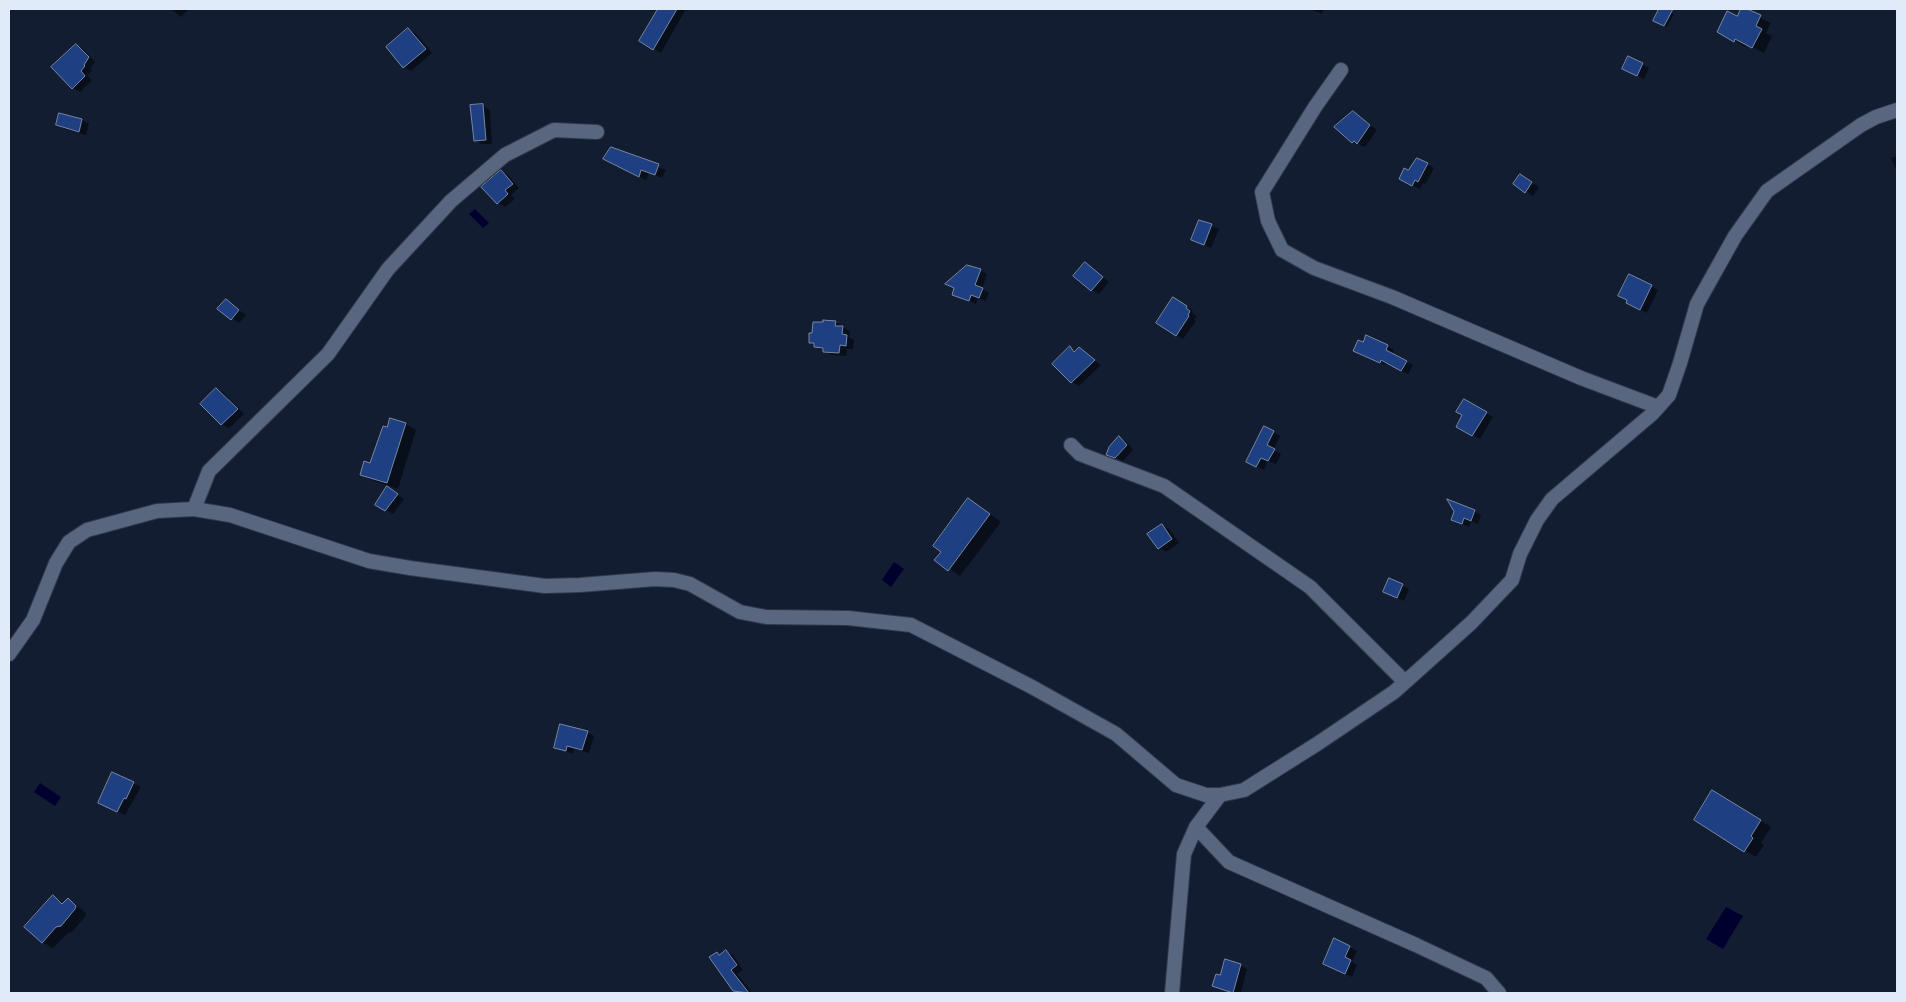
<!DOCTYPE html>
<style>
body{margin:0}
#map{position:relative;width:1906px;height:1002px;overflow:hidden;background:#121d32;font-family:"Varela Round",sans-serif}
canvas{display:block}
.frame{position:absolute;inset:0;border:10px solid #e1eaf9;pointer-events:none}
</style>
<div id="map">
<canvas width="1906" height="1002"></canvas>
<div class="frame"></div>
</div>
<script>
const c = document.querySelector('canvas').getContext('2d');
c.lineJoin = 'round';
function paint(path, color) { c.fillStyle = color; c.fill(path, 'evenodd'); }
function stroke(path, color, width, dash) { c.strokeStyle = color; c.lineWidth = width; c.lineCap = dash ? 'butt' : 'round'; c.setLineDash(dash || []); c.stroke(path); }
paint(new Path2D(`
 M475 209 489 223 483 228 469 214Z
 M894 562 904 569 891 587 882 580Z
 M40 783 61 797 55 806 34 792Z
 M1726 907 1743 916 1723 949 1706 939Z`), '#00002e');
paint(new Path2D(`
 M171 9H189L181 17Z
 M659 9H686L661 53 641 41Z
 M1310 9H1324L1322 14Z
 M1661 9 1674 14 1667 27 1655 20Z
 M1742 9 1771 23 1766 33 1772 36 1764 53 1747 44 1745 47 1719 31 1737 18Z
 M409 29 416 34 432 53 411 71 404 67Z
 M76 45 83 49 95 62 90 69 92 71 87 75 92 80 80 92 73 88Z
 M1642 64 1649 68 1644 79 1630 72Z
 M483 106 490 110 492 144H482L475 140Z
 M1360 117 1377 130 1365 147 1353 142Z
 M82 120 89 124 86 135 64 129 57 125Z
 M611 149 666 170 662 178 649 173 646 180 612 162Z
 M1897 156V172L1891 158Z
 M1418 159 1434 168 1425 185 1423 183 1420 189 1407 183 1409 172Z
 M501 171 508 175 519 188 511 195 515 199 505 207 498 203Z
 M1527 179 1539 187 1533 196 1515 184Z
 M1200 221 1219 229 1211 248 1200 243Z
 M1086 263 1109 282 1099 294 1092 290Z
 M980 270 987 274 982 289 989 293 986 301 978 298 976 304 953 294 955 289Z
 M1651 286 1658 290 1647 313 1635 307Z
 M226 301 246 315 239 323 232 318Z
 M1181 303 1193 311 1192 313 1197 316 1194 320 1196 321 1183 339 1176 335Z
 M836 322 850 332 849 337 854 340 853 349H847L846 356 831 355 810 342Z
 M1363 343 1387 346 1394 350 1392 354 1413 365 1408 374 1387 363 1386 365 1361 354Z
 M1070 348 1076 351 1079 349 1101 365 1079 386 1072 382Z
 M217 389 224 393 244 414 229 428 222 424 202 404Z
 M1465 401 1493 417 1480 439 1457 426 1464 415Z
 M406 424 416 430 398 489 372 480 361 474Z
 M1273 432 1280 436 1273 450 1281 454 1276 464 1268 461 1264 470 1248 462Z
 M1119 437 1126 441 1133 450 1123 461 1108 454Z
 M394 492 404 499 393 514 377 505Z
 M969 499 1001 522 960 576 936 560 942 552Z
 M1474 511 1481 515 1478 524 1471 521 1469 527 1453 519Z
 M1162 525 1169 529 1179 543 1166 552 1159 548Z
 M1402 585 1409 589 1404 601 1392 595Z
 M587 732 594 736 589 753 574 749 573 754 555 747Z
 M113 774 141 787 125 815 107 807Z
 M1724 798 1771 827 1761 843 1764 845 1756 857 1696 820Z
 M53 897 64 903 68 899 86 913 85 917 72 932 68 933 53 948 42 942Z
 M1334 940 1357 951 1352 962 1357 965 1352 977 1331 968Z
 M726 951 733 955 743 970 737 974 752 993H740L734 990 717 953 720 955Z
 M1240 965 1247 969 1241 993H1231L1213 986 1220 977Z`), '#0007');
const building = new Path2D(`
 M658 9H677L653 50 639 41Z
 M1659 9H1673L1664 26 1653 21Z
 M1741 9H1747L1761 15 1756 26 1762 29 1752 48 1735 39 1734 42 1717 32 1727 11 1737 16Z
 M408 28 426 49 403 68 386 47Z
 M76 44 89 57 84 65 85 66 81 71 85 76 72 89 51 67Z
 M1628 56 1643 63 1637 76 1622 69Z
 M483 104 486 140 474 141 470 105Z
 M1353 111 1370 125 1357 144 1354 141 1352 143 1334 127Z
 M59 113 82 119 79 132 56 125Z
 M611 147 659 164 655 175 641 170 639 177 603 159Z
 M1417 158 1428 163 1418 182 1415 180 1412 186 1399 179 1404 168 1408 170Z
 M501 170 513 184 505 190 508 194 497 204 481 187Z
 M1520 174 1532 182 1525 193 1513 184Z
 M1199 220 1212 224 1204 245 1191 240Z
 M1085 262 1103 277 1091 291 1073 276Z
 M967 265 981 269 975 285 983 288 979 298 971 295 969 301 952 295 954 288 945 284Z
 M1629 274 1652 285 1640 310 1626 303 1627 300 1618 296Z
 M1173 297 1187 306 1186 308 1190 311 1188 315 1189 316 1176 336 1156 323Z
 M226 299 239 310 231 320 217 309Z
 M823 320 836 321 835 326H843L842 334 847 335 846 346 840 345 839 353 823 352V348L814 347V343H809V333H812L813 322H823Z
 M1366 335 1388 345 1386 350 1407 361 1401 371 1381 360 1380 363 1353 351 1358 340 1363 342Z
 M1070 346 1074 352 1079 347 1095 360 1071 383 1052 364Z
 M216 388 238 409 221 425 200 404Z
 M1464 399 1487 412 1472 436 1456 427 1462 415 1456 412Z
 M390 418 406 423 387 483 360 475 364 461 370 463 383 426 387 427Z
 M1264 426 1274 431 1267 445 1275 449 1268 461 1261 458 1256 467 1246 462Z
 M1119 436 1127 445 1115 458 1106 455 1109 447Z
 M387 486 398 494 385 511 375 505Z
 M968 498 990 514 948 571 934 560 941 552 933 546Z
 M1447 499 1475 510 1471 521 1464 518 1462 524 1451 520 1454 512Z
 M1162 524 1172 539 1158 549 1147 534Z
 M1389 578 1403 584 1397 598 1383 592Z
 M560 724 588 731 582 750 567 746 566 751 554 748Z
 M112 772 134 782 126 799 124 798 117 812 98 803Z
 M1712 790 1761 820 1751 836 1753 838 1744 852 1694 820Z
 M53 895 62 904 68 898 76 906 75 909 61 926 56 927 42 943 24 927Z
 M1334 938 1350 946 1345 957 1351 960 1345 974 1323 964Z
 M726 950 737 965 731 970 749 993 733 991 709 957 717 952 719 955Z
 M1225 959 1241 964 1233 993 1212 986 1216 974 1220 975Z`);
paint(building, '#1e3f81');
stroke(building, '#7887a1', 1);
const minor = new Path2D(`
 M1341 70 1315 107 1262 192 1268 221 1282 250 1314 268 1392 297 1581 378 1658 407
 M1071 445 1080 454 1164 486 1310 587 1405 682
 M194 509 209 471 328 354 388 269 451 201 505 155 554 130 597 132
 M9 654 33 620 56 563 69 542 87 530 157 511 194 509 230 515 369 561 410 568 545 586 580 585 655 579 674 580 690 584 740 612 766 617 848 618 911 625 1032 687 1116 734 1176 785 1206 795H1220L1244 790 1317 744 1394 692 1471 623 1512 580 1520 554 1537 520 1552 499 1652 414 1669 395 1680 363 1697 304 1735 236 1767 191 1861 125 1876 117 1897 110
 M1196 827 1229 862 1416 945 1486 978 1499 993
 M1172 993 1184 854 1196 827 1220 795`);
stroke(minor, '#32384a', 16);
stroke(minor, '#586680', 14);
</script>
